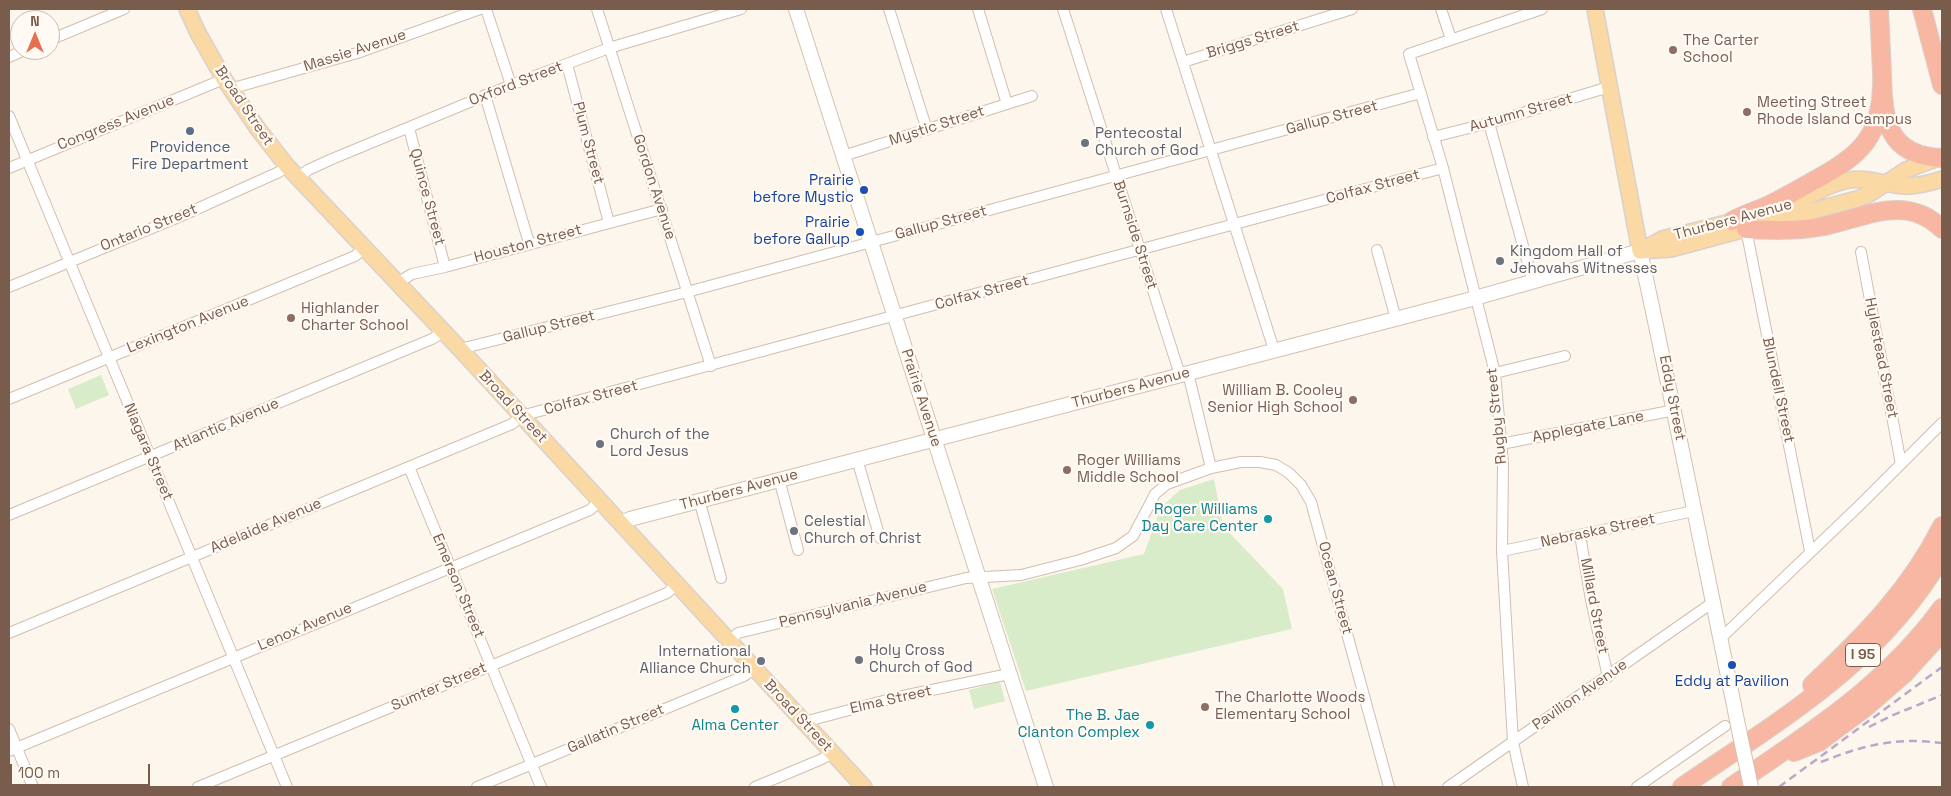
<!DOCTYPE html>
<style>
body{margin:0}
#map{position:relative;width:1951px;height:796px;overflow:hidden;background:#fdf6ec;font-family:"Space Grotesk",sans-serif}
canvas{display:block}
.frame{position:absolute;inset:0;border:10px solid #7a5c4d;pointer-events:none}
.north{position:absolute;left:10px;top:10px;width:50px;height:50px;box-sizing:border-box;background:#fffaf3;border:1px solid #cabbb1;border-radius:50%;rotate:0deg;font-size:14px;font-weight:700;line-height:20px;text-align:center;color:#7a5c4d}
.north::after{content:'';display:block;margin:auto;width:18px;height:22px;background:#e76f51;clip-path:polygon(50% 0,100% 100%,50% 72%,0 100%)}
.scale{position:absolute;left:10px;top:764px;width:140px;height:22px;box-sizing:border-box;border:2px solid #7a5c4d;border-top:0;padding-left:6px;font-size:15px;line-height:18px;white-space:nowrap;color:#7a5c4d;-webkit-text-stroke:4px #fffaf3;paint-order:stroke}
</style>
<div id="map">
<canvas width="1951" height="796"></canvas>
<div class="frame"></div>
<div class="north">N</div>
<div class="scale">100 m</div>
</div>
<script>
const c = document.querySelector('canvas').getContext('2d');
c.lineJoin = 'round';
function paint(path, color) { c.fillStyle = color; c.fill(path, 'evenodd'); }
function stroke(path, color, width, dash) { c.strokeStyle = color; c.lineWidth = width; c.lineCap = dash ? 'butt' : 'round'; c.setLineDash(dash || []); c.stroke(path); }
function write(font, color, halo, rows, align = 'center') {
  c.font = font + ' "Space Grotesk",sans-serif'; c.lineWidth = 4.5; c.setLineDash([]); c.textBaseline = 'middle'; c.strokeStyle = halo; c.fillStyle = color; for (const [text, x, y, turn = 0] of rows) {
    c.save(); c.translate(x, y); c.rotate((+turn || 0) * Math.PI / 180); c.textAlign = isNaN(turn) ? turn : align; if (halo) c.strokeText(text, 0, 0); c.fillText(text, 0, 0); c.restore();
  }
}
paint(new Path2D(`
 M101 375 109 395 76 409 68 389Z
 M1214 479 1223 526 1283 589 1292 629 1026 691 992 589 1144 554 1161 507 1180 490Z
 M1000 682 1005 701 974 709 969 690Z`), '#d8ecc9');
const street = new Path2D(`
 M486 9 511 85
 M597 9 711 366
 M889 9 927 130
 M978 9 1007 104
 M1063 9 1180 375
 M1166 9 1274 350
 M1441 9 1451 39
 M50 40 124 9
 M9 57 25 50
 M1183 62 1352 9
 M567 64 609 223
 M230 89 357 53 480 9
 M485 95 529 243
 M9 116 287 787
 M1489 123 1533 282
 M409 128 445 267
 M1433 137 1489 123 1609 87
 M843 156 1032 96
 M9 168 224 79
 M298 178 308 170 332 159 511 85 609 48 741 9
 M1746 229 1810 551
 M1377 250 1396 319
 M1861 252 1901 464
 M397 283 412 274 445 267 662 209
 M9 287 179 217 279 172 287 166
 M460 349 687 292 1421 93
 M1188 373 1211 468
 M1495 373 1565 356
 M9 399 355 256 364 248
 M1501 444 1675 410
 M857 459 880 538
 M409 467 541 787
 M779 479 798 550
 M699 500 721 578
 M9 515 432 339 443 332
 M1580 535 1591 600 1608 677
 M1502 551 1694 511
 M9 633 512 424 521 416 1443 168
 M1720 639 1862 503 1942 423
 M730 641 738 633 966 578 1021 575 1080 560 1116 548 1133 536 1155 494 1167 484 1211 468 1241 462H1260L1276 465 1289 473 1301 485 1311 502 1389 787
 M804 722 898 697 1009 674
 M9 729 33 787
 M9 751 590 510 599 501
 M198 787 667 593 677 584
 M477 787 744 676 754 669
 M755 787 822 759 832 753
 M1448 787 1712 603
 M1523 787 1513 742 1502 551 1503 464 1495 373 1443 168 1409 54 1542 9
 M1637 787 1725 726`);
const secondary = new Path2D(`
 M796 9 1046 787
 M621 523 630 519 1468 300 1640 251C1675 412 1707 574 1740 735`);
const primary = new Path2D(`
 M187 9 198 33 224 79 258 129 287 166 460 349 864 787
 M1595 9 1640 251
 M1771 213C1798 205 1822 185 1850 180 1868 177 1886 185 1904 186 1917 187 1930 183 1942 179
 M1644 249 1662 239 1743 219
 M1640 251 1671 249 1857 199 1871 193 1906 170 1938 158`);
const highway = new Path2D(`
 M1879 9C1880 31 1881 52 1882 74 1883 119 1887 156 1942 158
 M1922 9 1942 85
 M1732 221C1743 215 1755 211 1767 206 1784 198 1799 189 1815 180 1860 156 1882 136 1882 82
 M1746 229C1770 230 1796 231 1819 227 1862 219 1905 192 1942 229
 M1812 685C1863 637 1911 589 1942 526
 M1794 752 1819 742 1866 707 1904 674 1942 632
 M1682 787C1781 719 1880 663 1942 556
 M1731 787C1810 733 1884 687 1942 608`);
stroke(street, '#d1beb0', 12);
stroke(secondary, '#d6c0b0', 16);
stroke(primary, '#dad1cd', 18);
stroke(highway, '#dad1cd', 20);
stroke(street, '#fff', 10);
stroke(secondary, '#fff', 14);
stroke(primary, '#fbd9a5', 15);
stroke(highway, '#f7b7a3', 18);
stroke(new Path2D(`
 M1869 727 1891 716 1942 695
 M1821 762C1864 745 1896 737 1942 743
 M1779 787 1942 667`), '#b9a8c9', 2.5, [8, 5]);
const secondaryBridge = new Path2D(`
 M1740 735 1751 787`);
stroke(secondaryBridge, '#d6c0b0', 16, []);
stroke(secondaryBridge, '#fff', 14);
for (const [x, y, r, color] of [
 [1673,50,5,"#8d6e63"],
 [1747,112,5,"#8d6e63"],
 [190,131,5,"#5c6f8a"],
 [1085,143,5,"#6b7280"],
 [864,190,5,"#1a4fb4"],
 [860,232,5,"#1a4fb4"],
 [1500,261,5,"#6b7280"],
 [291,318,5,"#8d6e63"],
 [1353,400,5,"#8d6e63"],
 [600,444,5,"#6b7280"],
 [1067,470,5,"#8d6e63"],
 [1268,519,5,"#0f9aa8"],
 [794,531,5,"#6b7280"],
 [859,660,5,"#6b7280"],
 [761,661,5,"#6b7280"],
 [1732,665,5,"#1a4fb4"],
 [1205,707,5,"#8d6e63"],
 [735,709,5,"#0f9aa8"],
 [1150,725,5,"#0f9aa8"]
]) { const dot = new Path2D(); dot.arc(x, y, r, 0, 2 * Math.PI); c.fillStyle = color; c.fill(dot); stroke(dot, '#fffaf3', 2); }
for (const [x, y, w] of [
 [1863,655,35]
]) { const box = new Path2D(); box.roundRect(x - w / 2, y - 11.5, w, 23, 4); c.fillStyle = '#fffaf3'; c.fill(box); stroke(box, '#7a5c4d', 1); }
write('bold 14px', '#7a5c4d', null, [
 ["I 95",1863,655]
]);
write('15px', '#7a5c4d', '#fffaf3', [
 ["Briggs Street",1253,40,-17],
 ["Massie Avenue",355,51,-18],
 ["Oxford Street",516,84,-21],
 ["Broad Street",244,106,56],
 ["Autumn Street",1521,113,-16],
 ["Gallup Street",1332,118,-15],
 ["Congress Avenue",116,123,-22],
 ["Mystic Street",937,126,-18],
 ["Plum Street",588,143,75],
 ["Gordon Avenue",654,187,72],
 ["Colfax Street",1373,187,-15],
 ["Quince Street",427,197,75],
 ["Thurbers Avenue",1733,220,-15],
 ["Gallup Street",941,223,-15],
 ["Ontario Street",149,228,-22],
 ["Burnside Street",1135,235,72],
 ["Houston Street",528,244,-15],
 ["Colfax Street",982,293,-15],
 ["Lexington Avenue",188,325,-22],
 ["Gallup Street",549,327,-14],
 ["Hylestead Street",1881,358,79],
 ["Thurbers Avenue",1131,388,-15],
 ["Blundell Street",1778,390,78],
 ["Colfax Street",591,398,-15],
 ["Prairie Avenue",921,398,72],
 ["Eddy Street",1672,398,79],
 ["Broad Street",513,407,47],
 ["Rugby Street",1497,416,-96],
 ["Atlantic Avenue",226,425,-23],
 ["Applegate Lane",1588,427,-11],
 ["Niagara Street",148,452,67],
 ["Thurbers Avenue",739,490,-15],
 ["Adelaide Avenue",266,526,-23],
 ["Nebraska Street",1598,531,-12],
 ["Emerson Street",458,586,67],
 ["Ocean Street",1335,588,75],
 ["Pennsylvania Avenue",853,605,-14],
 ["Millard Street",1594,606,79],
 ["Lenox Avenue",305,627,-23],
 ["Sumter Street",439,687,-23],
 ["Pavilion Avenue",1580,695,-35],
 ["Elma Street",891,700,-13],
 ["Broad Street",798,716,47],
 ["Gallatin Street",616,729,-23]
]);
write('15px', '#785e54', '#fffaf3', [
 ["The Carter",1683,41],
 ["School",1683,58],
 ["Meeting Street",1757,103],
 ["Rhode Island Campus",1757,120],
 ["Highlander",301,309],
 ["Charter School",301,326],
 ["William B. Cooley",1343,391,"right"],
 ["Senior High School",1343,408,"right"],
 ["Roger Williams",1077,461],
 ["Middle School",1077,478],
 ["The Charlotte Woods",1215,698],
 ["Elementary School",1215,715]
], 'left');
write('15px', '#5b616d', '#fffaf3', [
 ["Pentecostal",1095,134],
 ["Church of God",1095,151],
 ["Kingdom Hall of",1510,252],
 ["Jehovahs Witnesses",1510,269],
 ["Church of the",610,435],
 ["Lord Jesus",610,452],
 ["Celestial",804,522],
 ["Church of Christ",804,539],
 ["Holy Cross",869,651],
 ["Church of God",869,668],
 ["International",751,652,"right"],
 ["Alliance Church",751,669,"right"]
], 'left');
write('15px', '#4e5e75', '#fffaf3', [
 ["Providence",190,148],
 ["Fire Department",190,165]
]);
write('15px', '#164399', '#fffaf3', [
 ["Prairie",854,181],
 ["before Mystic",854,198],
 ["Prairie",850,223],
 ["before Gallup",850,240],
 ["Eddy at Pavilion",1732,682,"center"]
], 'right');
write('15px', '#0d838f', '#fffaf3', [
 ["Roger Williams",1258,510],
 ["Day Care Center",1258,527],
 ["The B. Jae",1140,716],
 ["Clanton Complex",1140,733],
 ["Alma Center",735,726,"center"]
], 'right');
</script>
